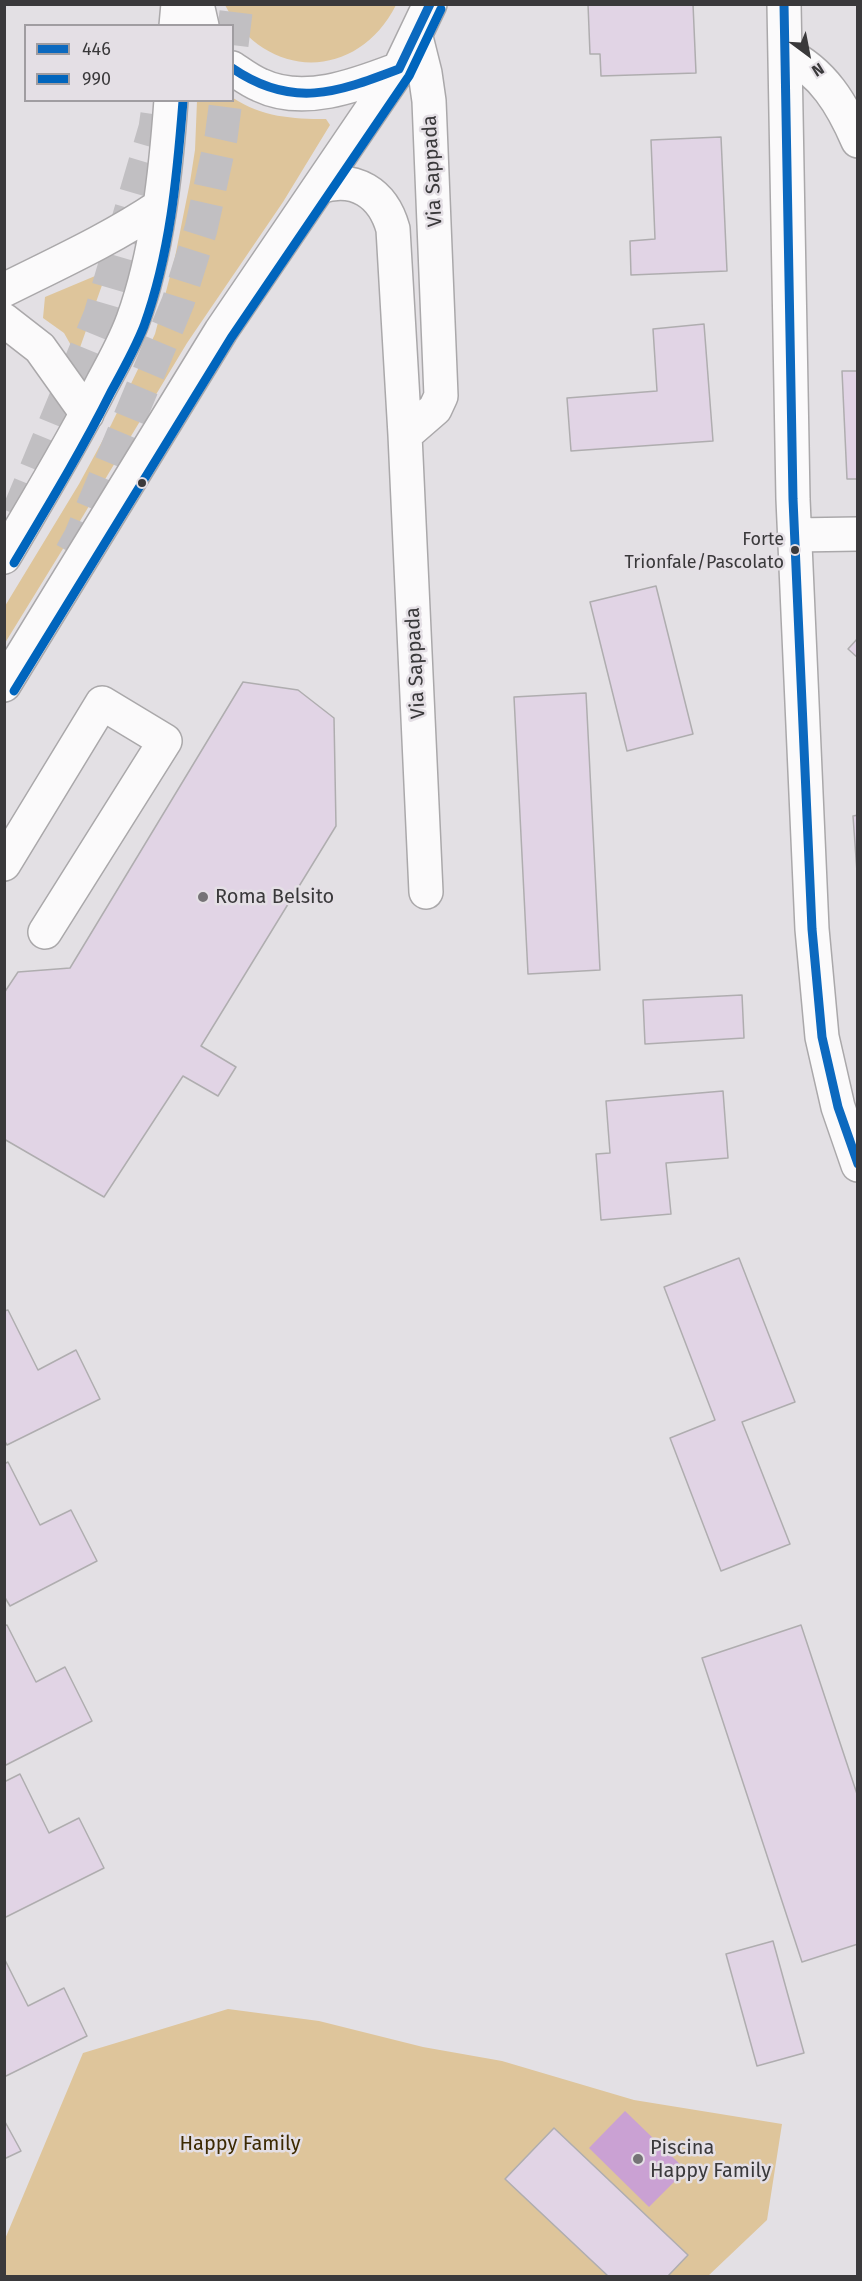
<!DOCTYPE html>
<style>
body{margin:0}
#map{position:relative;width:862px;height:2281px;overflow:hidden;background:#e3e0e4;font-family:"Fira Sans",sans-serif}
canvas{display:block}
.frame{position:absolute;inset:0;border:6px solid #3a393b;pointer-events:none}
.legend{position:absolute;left:24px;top:24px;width:210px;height:78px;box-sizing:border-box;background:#e4dfe5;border:2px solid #a09da1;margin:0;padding:8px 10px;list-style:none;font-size:18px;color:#3a393b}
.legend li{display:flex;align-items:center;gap:12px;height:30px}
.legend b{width:30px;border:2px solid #a09da1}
.north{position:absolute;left:778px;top:24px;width:60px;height:60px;-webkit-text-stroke:4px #e4dfe5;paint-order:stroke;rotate:148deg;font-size:16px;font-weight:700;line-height:24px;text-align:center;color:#3a393b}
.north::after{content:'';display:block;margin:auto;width:21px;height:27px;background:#3a393b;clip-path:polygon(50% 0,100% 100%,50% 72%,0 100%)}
</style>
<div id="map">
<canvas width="862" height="2281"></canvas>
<div class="frame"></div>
<ul class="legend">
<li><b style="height:8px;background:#0c69bf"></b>446</li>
<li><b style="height:8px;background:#0065bd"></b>990</li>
</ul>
<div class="north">N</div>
</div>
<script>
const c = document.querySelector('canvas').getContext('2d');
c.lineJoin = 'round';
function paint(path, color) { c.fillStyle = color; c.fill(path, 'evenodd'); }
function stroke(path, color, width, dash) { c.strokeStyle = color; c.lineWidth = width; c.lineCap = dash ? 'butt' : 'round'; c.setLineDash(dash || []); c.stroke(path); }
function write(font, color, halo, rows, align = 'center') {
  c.font = font + ' "Fira Sans",sans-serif'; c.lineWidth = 5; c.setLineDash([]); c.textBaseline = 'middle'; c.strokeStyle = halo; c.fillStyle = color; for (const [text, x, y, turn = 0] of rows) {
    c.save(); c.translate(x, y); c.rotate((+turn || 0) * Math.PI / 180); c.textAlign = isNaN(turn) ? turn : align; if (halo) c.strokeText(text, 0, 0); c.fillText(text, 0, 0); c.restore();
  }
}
paint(new Path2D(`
 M225 5H396C357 82 265 81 225 5Z
 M233 98C262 117 292 119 326 119L330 125 283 202 187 343 80 521 5 643V606L79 484 111 425 155 334 175 257 190 182 195 150 197 101 232 100Z
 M107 271 77 356 64 333 43 318 45 297Z
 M228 2009 319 2021 423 2047 502 2061 634 2100 782 2124 767 2220 708 2276H5V2239L83 2053Z`), '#dec59b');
paint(new Path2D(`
 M625 2111 686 2170 649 2207 589 2148Z`), '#caa1d3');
const building = new Path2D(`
 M588 4H693L696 73 601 76 600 54H590Z
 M721 137 727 271 631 275 630 241 655 239 651 140Z
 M704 324 713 441 571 451 567 398 657 391 653 329Z
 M842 371H858V479H847Z
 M656 586 693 734 627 751 590 602Z
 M858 638V658L848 649Z
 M243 682 298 690 334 718 336 826 201 1046 236 1067 218 1096 183 1076 104 1197 4 1139V993L18 972 70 968Z
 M586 693 600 970 528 974 514 697Z
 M858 815V886L853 816Z
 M742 995 744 1038 645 1044 643 1000Z
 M723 1091 728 1158 666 1163 671 1214 601 1220 596 1154 610 1153 606 1101Z
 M739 1258 795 1402 742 1422 790 1544 721 1571 670 1438 715 1420 664 1287Z
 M8 1310 38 1370 76 1350 100 1399 7 1445 4 1440V1311Z
 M8 1462 40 1525 71 1510 97 1561 10 1606 4 1596V1464Z
 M7 1625 36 1682 65 1667 92 1721 4 1766V1626Z
 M801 1625 858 1797V1944L802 1962 702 1658Z
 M20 1774 49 1833 79 1818 104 1868 4 1918V1782Z
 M773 1941 804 2053 757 2066 726 1954Z
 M4 1958 28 2006 64 1988 87 2036 4 2077Z
 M4 2120 21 2151 4 2159Z
 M554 2128 688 2255 668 2276H608L505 2179Z`);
paint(building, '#e1d4e5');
stroke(building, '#afadaf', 1.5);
stroke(new Path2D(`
 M232 45 237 4
 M17 515 100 315 155 128 159 100
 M71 553 80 537 178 302 201 229 221 138 226 100`), '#c1bfc2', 33, [33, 16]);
const minor = new Path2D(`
 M197 4 202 26
 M784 4 793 499 812 929 822 1037 838 1107 858 1165
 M176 26 178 4
 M786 54C823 72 842 104 858 141
 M232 68C241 74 250 81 260 85 304 106 357 85 399 69
 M319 187C355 175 383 193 393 229L405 435 426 892
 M4 290C58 263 111 239 160 206
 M4 320 40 348 87 414
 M405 435 435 409 441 396 429 101 425 73 416 37
 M795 535 858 534
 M4 557C38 499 73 442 103 382 114 362 125 342 133 320 157 254 166 171 171 100
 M4 685 221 331 399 69 430 4
 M4 864 102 703 165 741 45 932`);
stroke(minor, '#aaa8aa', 36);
stroke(minor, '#fbfafb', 33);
stroke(new Path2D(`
 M784 4 793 499 812 929 822 1037 838 1107 858 1164
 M232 68C292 109 336 93 399 69L430 4`), '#0c69bf', 9);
stroke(new Path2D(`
 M14 563C48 506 82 450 111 392 123 370 135 349 144 326 170 254 177 177 183 101
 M14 691 231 338 409 76 441 9`), '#0065bd', 9);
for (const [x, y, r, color] of [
 [142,483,5,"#3a393b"],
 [795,550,5,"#3a393b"],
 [203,897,6,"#757376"],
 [638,2159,6,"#757376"]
]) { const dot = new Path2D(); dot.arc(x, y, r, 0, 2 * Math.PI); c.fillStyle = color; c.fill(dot); stroke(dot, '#e4dfe5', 2); }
write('18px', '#3a393b', '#e4dfe5', [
 ["Forte",784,540],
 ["Trionfale/Pascolato",784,563]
], 'right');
write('20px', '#3a393b', '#e4dfe5', [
 ["Via Sappada",433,171,-93],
 ["Via Sappada",416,663,-93]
]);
write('20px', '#3a393b', '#e4dfe5', [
 ["Roma Belsito",215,897],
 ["Piscina",650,2148],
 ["Happy Family",650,2171]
], 'left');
write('20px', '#3d2a02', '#e4dfe5', [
 ["Happy Family",240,2144]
]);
</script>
